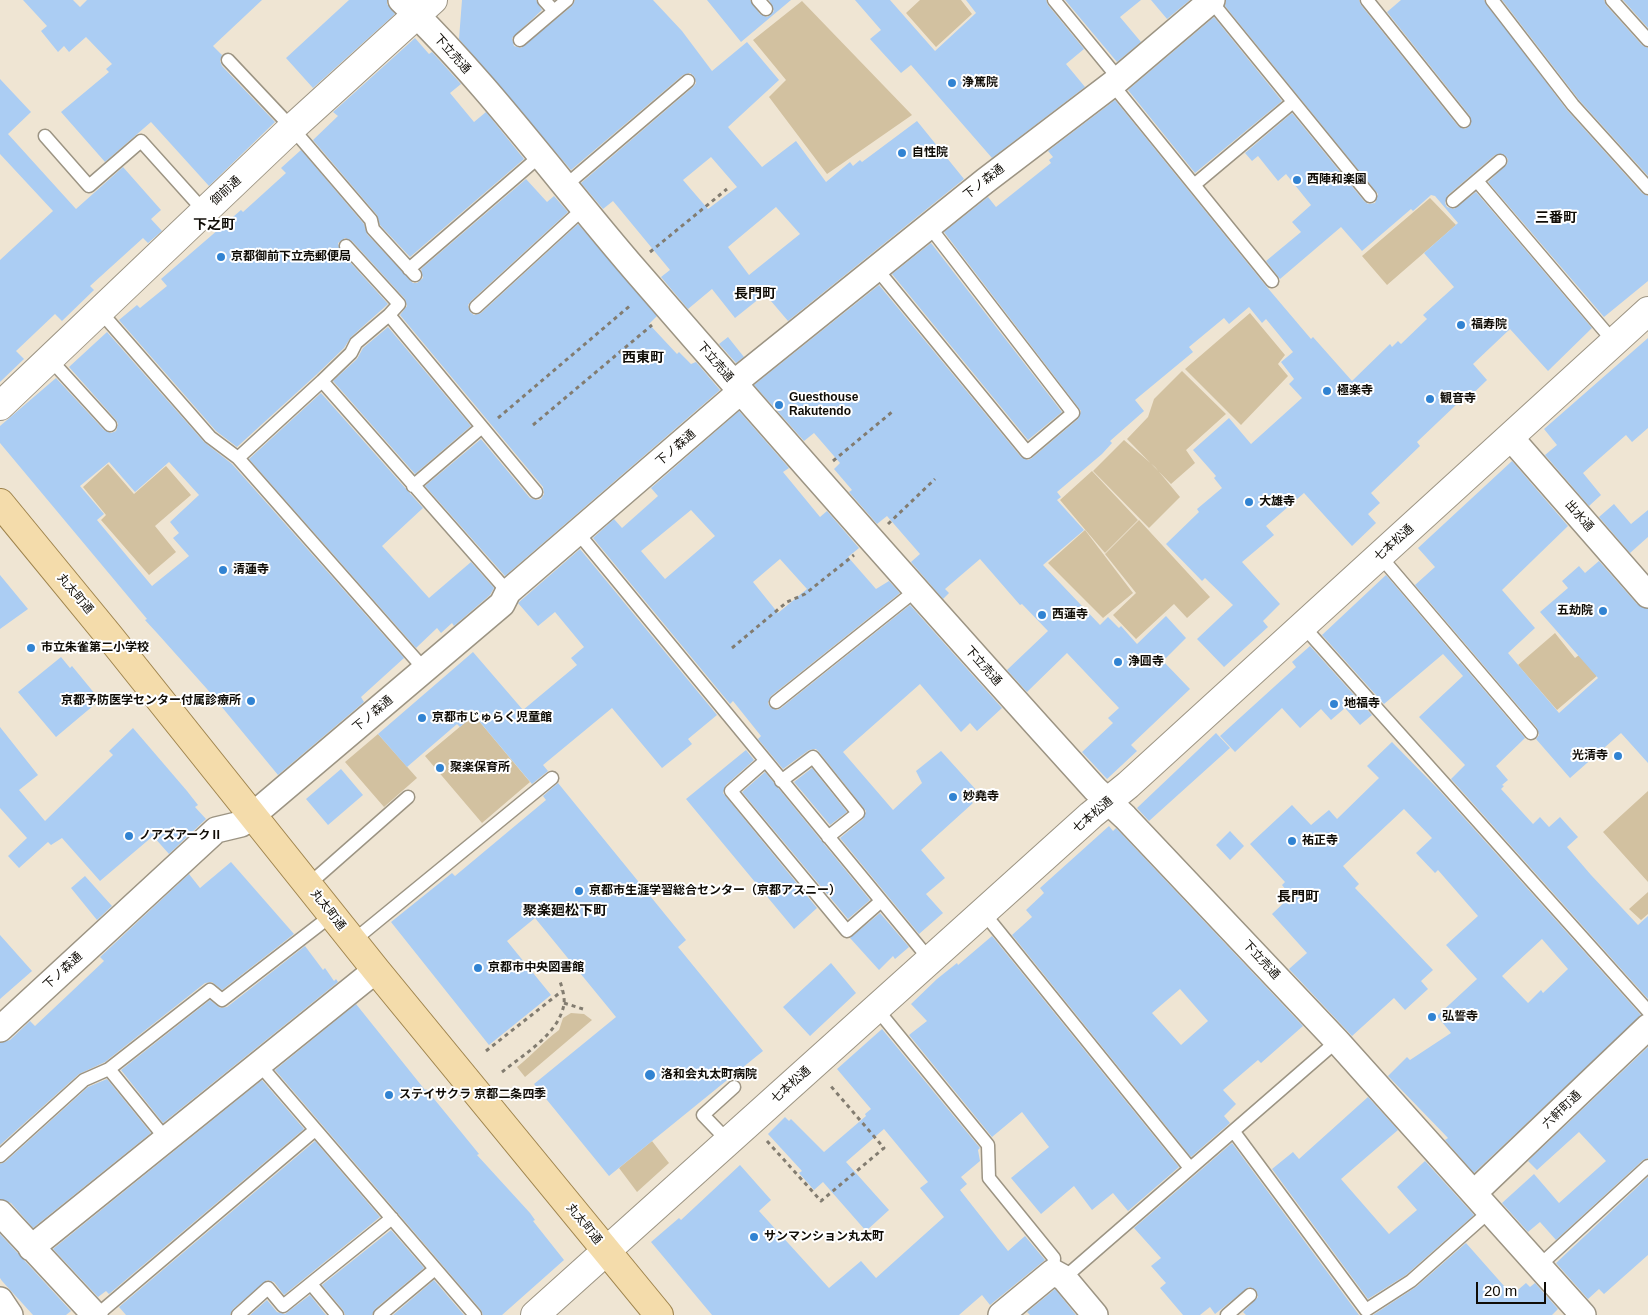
<!DOCTYPE html>
<meta charset="utf-8">
<style>
body{margin:0}
#map{position:relative;width:1648px;height:1315px;overflow:hidden;background:#efe5d3;font-family:Helvetica,sans-serif}
canvas{display:block}
.scale{position:absolute;left:1476px;top:1282px;width:70px;height:22px;box-sizing:border-box;border:2px solid #0f0c06;border-top:0;padding-left:6px;font-size:15px;line-height:18px;white-space:nowrap;color:#0f0c06;-webkit-text-stroke:4px #fff;paint-order:stroke}
</style>
<div id="map">
<canvas width="1648" height="1315"></canvas>
<div class="scale">20 m</div>
</div>
<script>
const c = document.querySelector('canvas').getContext('2d');
c.lineJoin = 'round';
function paint(path, color) { c.fillStyle = color; c.fill(path, 'evenodd'); }
function stroke(path, color, width, dash) { c.strokeStyle = color; c.lineWidth = width; c.lineCap = dash ? 'butt' : 'round'; c.setLineDash(dash || []); c.stroke(path); }
function write(font, color, halo, rows, align = 'center') {
  c.font = font + ' Helvetica,"Noto Sans JP",sans-serif'; c.lineWidth = 4; c.setLineDash([]); c.textBaseline = 'middle'; c.strokeStyle = halo; c.fillStyle = color; for (const [text, x, y, turn = 0] of rows) {
    c.save(); c.translate(x, y); c.rotate((+turn || 0) * Math.PI / 180); c.textAlign = isNaN(turn) ? turn : align; if (halo) c.strokeText(text, 0, 0); c.fillText(text, 0, 0); c.restore();
  }
}
paint(new Path2D(`
 M920 0H961L972 14 936 47 906 13Z
 M802 1 912 115 827 174 769 97 786 80 753 40Z
 M1430 198 1456 225 1387 285 1362 256Z
 M1250 313 1285 355 1278 364 1288 376 1241 425 1185 369Z
 M1182 371 1226 414 1186 450 1195 463 1171 484 1127 439 1148 417 1154 399Z
 M1124 440 1155 467 1180 497 1149 528 1093 471Z
 M108 464 134 494 166 466 191 495 155 526 176 552 149 575 101 520 106 515 83 487Z
 M1092 471 1138 520 1105 553 1060 500Z
 M1139 520 1210 597 1187 618 1174 604 1136 639 1113 615 1136 593 1105 554Z
 M1085 530 1133 593 1103 618 1048 563Z
 M1555 633 1575 658 1583 652 1604 670 1557 710 1518 665Z
 M474 715 530 782 482 823 425 756Z
 M378 734 417 778 384 807 345 762Z
 M1648 791V882L1603 832Z
 M1648 892V914L1641 920 1629 909Z
 M571 1013 584 1014 592 1020 525 1077 517 1067C532 1055 544 1041 559 1030L563 1018Z
 M652 1141 669 1163 637 1192 619 1168Z`), '#d2c1a0');
paint(new Path2D(`
 M23 0H73L80 7 87 0H262L213 46 222 55 220 61 222 66 275 122 209 186 151 122 105 162 61 112 109 72 106 69 112 64 86 37 69 52 64 46 58 52 41 31 47 26Z
 M349 0H387V4L395 14 313 88 286 58Z
 M462 0H536L542 10 512 38 514 46 521 48 572 6 575 0H653L682 31 712 71 747 42 779 80 728 127 762 167 796 141 826 182 850 162 853 166 860 160 862 162 917 121 964 179 788 321 765 294 735 318 712 289 688 309 661 277 670 270 613 201 603 209 581 183 693 87 696 83 694 76 690 73 683 75 571 170 459 39ZM711 157 737 187 708 209 683 180ZM776 207 800 234 749 275 728 247Z
 M707 0H750L760 14 767 17 774 11 769 0H791L741 42Z
 M855 0H890L935 51 976 13 966 0H1046L1048 5 1084 49 1066 64 1085 87 992 158 911 65 901 73 870 39 881 30Z
 M1065 0H1141L1120 17 1141 42 1117 62Z
 M1151 0H1190L1167 19Z
 M1226 0H1359L1361 5 1458 126 1465 129 1471 124 1470 116 1387 12 1401 0H1484L1567 110 1642 193 1648 196V281L1604 317 1488 182 1507 164 1508 159 1503 154 1495 155 1448 195 1445 203 1447 207 1454 209 1476 192 1592 328 1548 371 1510 329 1473 364 1487 380 1460 406 1458 403 1417 442 1420 446 1371 493 1380 503 1368 514 1376 523 1352 546 1304 493 1266 526 1274 535 1242 562 1280 604 1263 621 1268 627 1224 667 1197 639 1233 605 1205 578 1202 581 1166 544 1199 512 1197 509 1222 488 1214 478 1216 476 1193 450 1229 418 1251 444 1302 398 1289 384 1294 379 1281 362 1293 352 1266 319 1262 323 1249 307 1229 324 1224 318 1189 347 1193 352 1135 400 1144 411 1110 441 1112 443 1102 454 1057 492 1061 497 1057 500 1084 530 1043 565 1100 625 1108 617 1119 628 1121 626 1137 644 1166 616 1186 638 1163 661 1190 689 1131 745 1137 751 1107 779 1082 752 1113 723 1108 718 1119 708 1067 653 1027 692 1007 670 1048 631 1022 604 1020 605 980 559 945 589 949 593 943 599 911 562 920 554 887 516 877 524 849 492 852 490 834 469 840 463 814 433 804 441 754 385 879 285 1021 457 1028 460 1032 458 1078 419 1081 411 944 232 988 197 996 207 1051 163 1049 160 1053 157 1048 151 1115 100 1266 286 1311 339 1313 337 1352 381 1390 344 1392 347 1398 341 1401 344 1427 319 1423 315 1454 287 1424 253 1458 223 1435 196 1431 195 1413 211 1411 209 1362 251 1341 227 1280 279 1266 261 1301 232 1292 222 1311 205 1286 174 1278 181 1258 156 1252 161 1245 153 1292 113 1364 201 1368 204 1375 203 1378 194 1225 6Z
 M1502 0H1604L1606 5 1642 45 1648 48V176L1579 100Z
 M1623 0H1648V28Z
 M1214 17 1282 101 1195 173 1128 90Z
 M415 38 429 54 432 52 461 84 450 93 474 122 486 112 524 159 410 257 380 225 377 215 313 140 338 116 333 112Z
 M0 79 31 112 8 134 76 209 123 167 161 210 151 219 162 231 148 243 143 238 90 286 94 290 62 321 55 314 16 351 24 359 0 382V260L53 211 0 154Z
 M301 150 364 224 367 234 413 283H417L423 278 421 269 526 179 547 202 554 196 568 212 471 301 468 305 470 312 474 315 481 313 578 224 657 316 649 324 677 354 679 352 691 364 696 362 720 390 505 576 425 486 481 439 530 498 537 500 541 499 544 494 543 487 400 315 407 306 405 299 352 241 345 238 338 243 340 251 388 304 351 337 344 348 316 375 237 447 216 431 119 320 137 305 140 308 167 286 161 279 241 210 243 212 286 173 281 168Z
 M931 243 1062 412 1028 440 892 274Z
 M388 327 471 426 415 474 333 381 357 359 363 348Z
 M107 332 204 442 232 464 404 658 361 697 364 702 278 775 207 689 157 633 145 620 147 619 0 443V426L56 378 104 430 111 433 116 431 118 424 116 420 69 367ZM109 462 135 492 169 462 199 495 170 522 179 533 173 538 189 556 152 586 97 520 104 514 80 486Z
 M728 337 744 357 736 363 719 344Z
 M1648 338V428L1632 442 1626 435 1583 473 1601 495 1589 506 1545 455 1557 445 1544 429Z
 M321 393 423 508 382 546 429 598 471 562 494 588 490 595 454 626 452 623 441 633 437 628 416 648 249 459Z
 M739 411 789 468 783 472 820 517 827 511 859 548 848 557 876 589 889 581 900 593 771 696 768 703 770 707 777 710 781 708 910 605 1002 708 977 731 970 723 961 732 920 684 843 752 893 810 922 783 916 771 941 751 978 792 970 800 973 803 921 850 945 878 926 894 943 913 919 934 840 838 863 819 866 811 819 752 816 749 809 750 783 769 758 739 761 736 733 701 730 704 593 538 614 519 622 528 658 496 651 488ZM691 510 715 536 665 579 641 551ZM780 559 807 589 778 613 753 582Z
 M1512 461 1568 526 1502 590 1535 628 1508 653 1559 713 1598 678 1540 612 1568 588 1562 581 1579 566 1585 573 1599 561 1637 604 1648 609V763L1621 733 1570 778 1536 739 1539 735 1537 728 1415 585 1435 567 1418 548Z
 M1614 504 1631 524 1648 510V537L1630 553 1599 517Z
 M580 549 717 715 688 739 692 744 662 768 612 708 543 765 548 771 532 784 474 715 460 727 457 724 407 767 378 734 473 652 523 710 577 665 571 658 584 647 555 612 538 626 518 603Z
 M0 575 28 609 0 629Z
 M1386 575 1525 738 1496 766 1508 780 1502 785 1504 786 1501 789 1533 824 1540 817 1549 827 1560 817 1578 837 1567 847 1591 875 1638 925 1648 916V999L1451 779 1465 765 1419 717 1463 676 1443 654 1384 704 1322 635Z
 M1310 646 1372 715 1360 725 1345 708 1331 720 1321 709 1300 728 1282 708 1235 752 1220 736 1296 667 1292 662Z
 M61 657 70 668 72 666 100 700 56 737 18 692Z
 M0 727 38 775 19 790 45 821 113 755 109 751 133 728 187 791 198 805 195 807 206 819 169 854 153 836 100 881 62 838 51 845 48 842 19 868 8 856 27 838 0 808Z
 M1216 733 1230 748 1149 821 1137 808Z
 M1392 742 1439 790 1641 1015 1474 1173 1445 1140 1448 1138 1388 1076 1407 1057 1410 1060 1451 1033 1437 1016 1477 979 1446 945 1478 916 1438 870 1435 873 1416 853 1432 838 1404 809 1343 866 1359 884 1355 888 1433 970 1421 981 1428 989 1405 1010 1394 998 1352 1036 1289 969 1307 953 1272 914 1291 896 1282 885 1285 882 1250 844 1292 805 1311 825 1329 810 1337 819 1379 778 1367 766ZM1542 939 1568 969 1543 993 1541 990 1528 1003 1502 976Z
 M746 750 754 760 726 785 723 793 817 908 794 929 686 799Z
 M812 768 847 812 830 825 794 782Z
 M341 769 363 795 328 825 306 799Z
 M765 772 870 900 848 919 742 792Z
 M558 783 686 940 678 947 763 1051 609 1176 534 1084 616 1017 535 918 507 941 551 995 489 1045 391 922 452 873 455 876 546 800 543 796Z
 M1109 826 1113 831 1116 828 1303 1026 1261 1063 1258 1060 1223 1090 1236 1104 1224 1116 1230 1123 1191 1157 1012 935 1032 917 1026 910 1044 893 1040 888ZM1180 989 1208 1021 1181 1045 1152 1013Z
 M1230 831 1244 846 1230 860 1216 845Z
 M231 862 294 934 222 990 212 982 205 983 105 1062 79 1074 0 1145V1043L10 1040 30 1021 35 1026 104 961 100 957 189 874 200 888Z
 M85 876 112 906 97 920 71 888Z
 M880 913 909 947 895 959 893 956 879 970 850 938Z
 M0 935 32 971 0 999Z
 M992 936 1179 1167 1128 1211 1113 1193 1092 1210 1074 1186 1041 1214 1011 1178 1049 1147 1022 1112 992 1137 909 1035 927 1021 911 1004 937 979 957 963 958 965Z
 M305 946 323 970 325 968 334 981 336 979 338 982 163 1123 121 1070 210 1000 220 1008 227 1007Z
 M831 963 856 993 810 1036 783 1007Z
 M356 1004 425 1090 426 1089 479 1154 477 1155 530 1213 535 1220 533 1221 564 1260 502 1315H483L481 1310 275 1070Z
 M882 1029 980 1148 978 1150 980 1161 961 1177 967 1184 960 1190 1008 1251 1025 1236 1045 1260 990 1305 982 1295 959 1315H712L651 1242 679 1218 681 1220 740 1165 771 1200 759 1211 829 1288 861 1261 876 1278 944 1217 920 1188 928 1182 884 1129 846 1162 889 1210 866 1231 823 1182 814 1190 799 1173 802 1171 768 1134 785 1117 789 1121 791 1119 824 1152 866 1116 865 1114 871 1109 837 1069Z
 M1648 1047V1158L1643 1160 1556 1240 1540 1222 1528 1232 1502 1203 1534 1174 1559 1203 1606 1161 1579 1132 1537 1170 1528 1161Z
 M107 1079 151 1133 33 1228 11 1203 0 1199V1164L5 1162 88 1087Z
 M262 1080 304 1129 109 1294 106 1291 98 1297 53 1249Z
 M1368 1097 1398 1130 1341 1179 1389 1234 1417 1210 1397 1187 1425 1161 1474 1215 1406 1275 1368 1299 1272 1169 1293 1152 1299 1159Z
 M315 1141 380 1217 284 1295 274 1282 267 1280 233 1309 230 1315H126L119 1307Z
 M1232 1143 1359 1315H1360H1246L1243 1312 1258 1297 1256 1290 1249 1287 1215 1314 1210 1307 1200 1315H1183L1160 1288 1166 1283 1151 1266 1161 1258 1134 1228Z
 M1648 1177V1255L1604 1294 1599 1289 1588 1299 1556 1263Z
 M391 1230 424 1268 375 1309 372 1315H345L343 1310 322 1285Z
 M0 1234 71 1311 66 1315H33L2 1281 0 1278Z
 M1466 1243 1512 1295 1526 1283 1530 1287 1535 1283 1558 1309 1552 1315H1373L1416 1287Z
 M434 1280 464 1315H393Z
 M1055 1289 1076 1315H1030L1027 1312Z
 M310 1295 326 1315H250L267 1300 277 1312 285 1314Z`), '#abcdf3');
const service = new Path2D(`
 M544 0 554 11
 M758 0 766 9
 M1054 0 1119 79
 M1367 0 1464 121
 M1492 0 1573 105 1648 188
 M1612 0 1648 40
 M1211 1 1370 196
 M520 40 567 0
 M228 60 292 128 371 220 373 229 415 275
 M1112 84 1272 281
 M45 136 89 186 141 141 204 211
 M1477 181 1614 342
 M1194 185 1293 102
 M565 186 688 81
 M1453 201 1500 161
 M346 246 399 304 389 315
 M876 268 1027 452 1073 413 929 226
 M409 269 540 156
 M476 307 584 208
 M99 310 210 437 238 458 425 670
 M49 358 110 425
 M322 381 508 592
 M482 427 536 492
 M238 458 322 381 351 353 356 343 389 315 482 427 413 486
 M578 533 930 960
 M1380 556 1531 733
 M1303 626 1648 1011
 M776 702 915 591
 M765 761 731 791 847 931 880 902
 M781 781 813 757 858 813 828 837
 M308 885 408 797
 M983 912 1190 1168
 M353 941 552 778
 M876 1008 988 1145 989 1178 1054 1258 1053 1272
 M259 1064 475 1315
 M109 1069 166 1139
 M1234 1132 1366 1310 1411 1281 1491 1210
 M728 1141 703 1115 734 1087
 M0 1156 84 1080 109 1069 210 990 222 1000 332 915
 M1540 1265 1648 1166
 M1064 1278 1337 1041
 M311 1284 337 1315
 M97 1315 315 1130
 M238 1315 268 1288 283 1306 392 1218
 M380 1315 435 1269
 M1227 1315 1250 1295`);
const minor = new Path2D(`
 M401 0C486 81 559 182 636 271 787 445 940 618 1095 789L1125 817 1337 1041 1583 1315
 M734 383 985 181 1119 79 1212 0
 M1510 437 1648 595
 M0 1029 216 830 241 824 253 815 502 604 508 592 741 391
 M1475 1192 1648 1027
 M0 1213 95 1315
 M31 1248 376 970
 M0 1300 10 1315
 M1001 1315 1053 1272 1064 1278 1095 1315`);
const tertiary = new Path2D(`
 M0 406 292 128 433 0
 M535 1315 930 960 1091 815 1128 785 1648 311`);
const primary = new Path2D(`
 M0 503 110 637 376 970 659 1315`);
stroke(service, '#9c9483', 15);
stroke(minor, '#9c9483', 28);
stroke(tertiary, '#9c9483', 30);
stroke(primary, '#9f844d', 30);
stroke(new Path2D(`
 M650 252 727 189
 M498 418 632 304
 M533 425 652 325
 M833 461 892 412
 M888 524 935 479
 M732 648 787 602 805 594 854 555
 M564 1003 583 1009
 M486 1051 562 991
 M502 1072C524 1054 559 1034 564 1004 565 997 562 988 560 981
 M767 1141 821 1201 884 1148 829 1084`), '#827c70', 3, [4, 4]);
stroke(service, '#fff', 12);
stroke(minor, '#fff', 25);
stroke(tertiary, '#fff', 28);
stroke(primary, '#f4dcab', 28);
for (const [x, y, r, color] of [
 [952,83,5,"#3183d2"],
 [902,153,5,"#3183d2"],
 [1297,180,5,"#3183d2"],
 [221,257,5,"#3183d2"],
 [1461,325,5,"#3183d2"],
 [1327,391,5,"#3183d2"],
 [1430,399,5,"#3183d2"],
 [779,405,5,"#3183d2"],
 [1249,502,5,"#3183d2"],
 [223,570,5,"#3183d2"],
 [1603,611,5,"#3183d2"],
 [1042,615,5,"#3183d2"],
 [31,648,5,"#3183d2"],
 [1118,662,5,"#3183d2"],
 [251,701,5,"#3183d2"],
 [1334,704,5,"#3183d2"],
 [422,718,5,"#3183d2"],
 [1618,756,5,"#3183d2"],
 [440,768,5,"#3183d2"],
 [953,797,5,"#3183d2"],
 [129,836,5,"#3183d2"],
 [1292,841,5,"#3183d2"],
 [579,891,5,"#3183d2"],
 [478,968,5,"#3183d2"],
 [1432,1017,5,"#3183d2"],
 [650,1075,6,"#3183d2"],
 [389,1095,5,"#3183d2"],
 [754,1237,5,"#3183d2"]
]) { const dot = new Path2D(); dot.arc(x, y, r, 0, 2 * Math.PI); c.fillStyle = color; c.fill(dot); stroke(dot, '#fff', 2); }
write('12px', '#0f0c06', '#fff', [
 ["下立売通",452,54,48],
 ["下ノ森通",984,182,-38],
 ["御前通",226,191,-43],
 ["下立売通",715,362,49],
 ["下ノ森通",676,448,-41],
 ["出水通",1579,516,49],
 ["七本松通",1394,543,-42],
 ["丸太町通",75,594,50],
 ["下立売通",983,666,48],
 ["下ノ森通",373,714,-40],
 ["七本松通",1093,815,-40],
 ["丸太町通",328,910,52],
 ["下立売通",1261,960,47],
 ["下ノ森通",63,971,-43],
 ["七本松通",791,1085,-42],
 ["六軒町通",1562,1110,-44],
 ["丸太町通",584,1224,51]
]);
write('bold 12px', '#0f0c06', '#fff', [
 ["浄篤院",962,83],
 ["自性院",912,153],
 ["西陣和楽園",1307,180],
 ["京都御前下立売郵便局",231,257],
 ["福寿院",1471,325],
 ["極楽寺",1337,391],
 ["Guesthouse",789,398],
 ["Rakutendo",789,412],
 ["観音寺",1440,399],
 ["大雄寺",1259,502],
 ["清蓮寺",233,570],
 ["五劫院",1593,611,"right"],
 ["西蓮寺",1052,615],
 ["市立朱雀第二小学校",41,648],
 ["浄圓寺",1128,662],
 ["京都予防医学センター付属診療所",241,701,"right"],
 ["地福寺",1344,704],
 ["京都市じゅらく児童館",432,718],
 ["光清寺",1608,756,"right"],
 ["聚楽保育所",450,768],
 ["妙堯寺",963,797],
 ["ノアズアークⅡ",139,836],
 ["祐正寺",1302,841],
 ["京都市生涯学習総合センター（京都アスニー）",589,891],
 ["京都市中央図書館",488,968],
 ["弘誓寺",1442,1017],
 ["洛和会丸太町病院",661,1075],
 ["ステイサクラ 京都二条四季",399,1095],
 ["サンマンション丸太町",764,1237]
], 'left');
write('bold 14px', '#0f0c06', '#fff', [
 ["三番町",1556,218],
 ["下之町",214,225],
 ["長門町",755,294],
 ["西東町",643,358],
 ["長門町",1298,897],
 ["聚楽廻松下町",565,911]
]);
</script>
